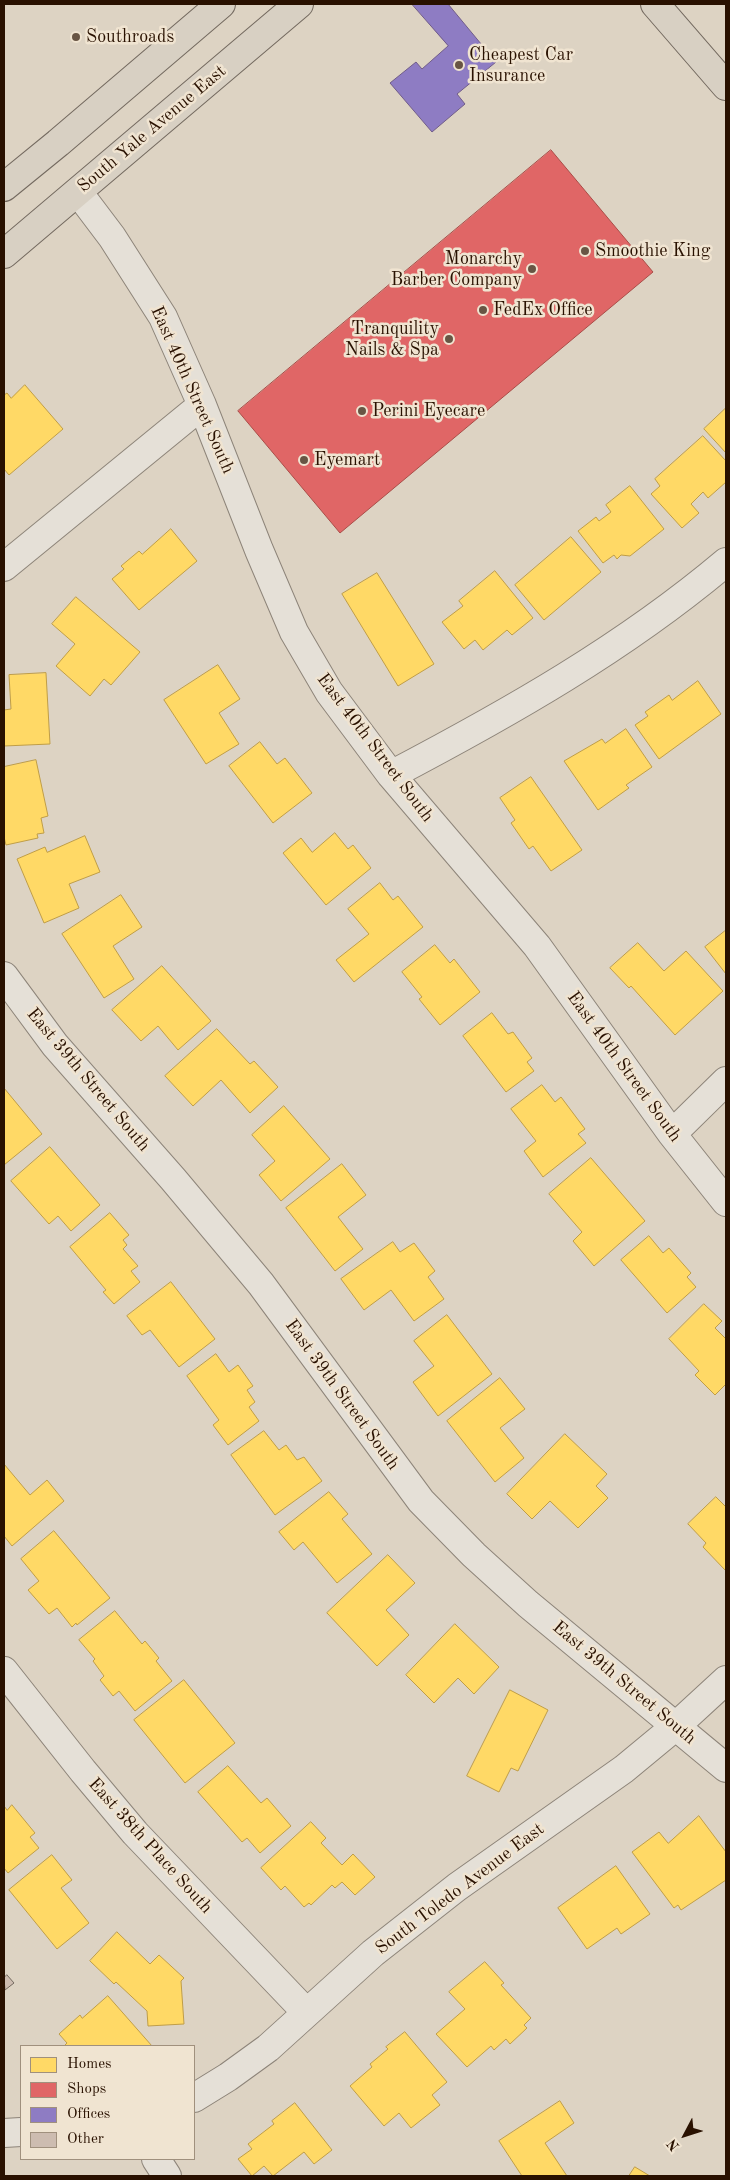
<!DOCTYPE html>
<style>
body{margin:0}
#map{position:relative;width:730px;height:2180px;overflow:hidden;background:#ddd3c3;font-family:"Old Standard TT",serif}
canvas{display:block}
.frame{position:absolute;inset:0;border:5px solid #291100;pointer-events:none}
.legend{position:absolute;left:20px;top:2045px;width:175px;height:115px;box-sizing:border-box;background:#f0e4d1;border:1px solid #a0907d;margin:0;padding:6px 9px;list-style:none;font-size:15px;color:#291100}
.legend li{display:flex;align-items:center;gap:10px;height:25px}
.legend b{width:25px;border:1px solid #a0907d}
.north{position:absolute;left:660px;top:2110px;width:50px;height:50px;-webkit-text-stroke:4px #f0e4d1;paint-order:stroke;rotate:230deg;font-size:14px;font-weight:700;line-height:20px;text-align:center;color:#291100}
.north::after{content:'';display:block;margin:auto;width:18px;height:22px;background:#291100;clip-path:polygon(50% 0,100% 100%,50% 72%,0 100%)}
</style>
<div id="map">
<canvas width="730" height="2180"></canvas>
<div class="frame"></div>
<ul class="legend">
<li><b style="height:14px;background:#ffd966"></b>Homes</li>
<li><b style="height:14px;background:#e06666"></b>Shops</li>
<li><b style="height:14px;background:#8e7cc3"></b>Offices</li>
<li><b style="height:14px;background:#cdbcb0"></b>Other</li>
</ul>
<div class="north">N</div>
</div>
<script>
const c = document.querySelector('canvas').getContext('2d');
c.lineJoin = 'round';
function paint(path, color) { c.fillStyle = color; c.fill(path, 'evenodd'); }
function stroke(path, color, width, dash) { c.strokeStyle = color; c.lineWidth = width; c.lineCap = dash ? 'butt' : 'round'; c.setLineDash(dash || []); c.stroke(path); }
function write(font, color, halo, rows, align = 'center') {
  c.font = font + ' "Old Standard TT",serif'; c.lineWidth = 5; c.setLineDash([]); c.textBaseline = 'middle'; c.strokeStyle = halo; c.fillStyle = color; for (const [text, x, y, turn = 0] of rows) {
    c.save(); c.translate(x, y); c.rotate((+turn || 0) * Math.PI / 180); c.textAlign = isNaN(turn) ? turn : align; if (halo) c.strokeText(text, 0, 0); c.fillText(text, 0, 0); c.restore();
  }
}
const homes = new Path2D(`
 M25 385 63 429 9 475 4 469V395L7 393 11 398Z
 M726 408V453L704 429Z
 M703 436 726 461V482L708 498 703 492 691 504 699 513 682 528 651 494 660 486 655 479Z
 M630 486 664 529 630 556 621 555 617 559 614 555 603 563 578 531 596 517 599 521 611 512 606 505Z
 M171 529 197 561 139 610 112 579 124 569 121 566 139 551 142 554Z
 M571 537 601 572 544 620 515 585Z
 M495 571 533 618 512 635 507 630 483 650 475 640 464 649 442 622 463 606 459 601Z
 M377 573 434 664 398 686 342 594Z
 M76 597 140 652 111 685 104 679 90 696 56 666 75 644 52 624Z
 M218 665 240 699 219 713 239 744 206 764 164 700Z
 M46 673 50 744 4 746V710L11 709 9 675Z
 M698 681 721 714 659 759 635 725 648 716 645 712 669 695 672 700Z
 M626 729 652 767 626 785 629 788 598 810 564 761 602 739 605 743Z
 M260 742 277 764 285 758 312 793 273 823 229 766Z
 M36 760 48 816 41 818 44 833 37 834 38 838 6 845 4 837V767Z
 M531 777 582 850 551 871 533 846 529 849 511 823 515 820 500 798Z
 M335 833 348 849 353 845 371 868 326 905 283 853 301 838 312 852Z
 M85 836 100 872 69 884 79 908 44 923 17 859 45 847 47 852Z
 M380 883 393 900 398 896 423 927 354 982 336 960 369 934 348 909Z
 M121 895 142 927 113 946 134 979 104 998 62 934Z
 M725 931H726V974L705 947Z
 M638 943 664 971 686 951 723 991 675 1035 631 986 629 988 610 968Z
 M435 945 450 963 454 959 480 992 440 1025 419 999 422 997 402 972Z
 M162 966 211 1021 178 1050 158 1026 141 1041 112 1010Z
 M492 1013 508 1034 513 1032 532 1058 527 1062 534 1071 506 1092 463 1036Z
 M217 1029 250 1064 254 1061 278 1087 250 1113 221 1080 193 1106 165 1076Z
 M542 1085 555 1102 561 1097 585 1129 578 1134 586 1143 543 1177 524 1151 536 1141 511 1109Z
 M4 1088 42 1134 4 1165Z
 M284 1106 330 1159 281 1201 259 1175 275 1161 252 1135Z
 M50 1147 100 1205 71 1231 58 1216 49 1224 11 1181Z
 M591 1158 645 1221 594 1266 573 1241 582 1232 549 1194Z
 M342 1164 366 1195 338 1217 363 1249 335 1271 286 1208Z
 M110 1213 129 1235 123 1240 127 1245 123 1249 138 1266 131 1271 140 1282 114 1304 103 1292 106 1290 70 1247Z
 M649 1236 663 1253 669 1248 691 1273 687 1277 696 1287 667 1313 621 1260Z
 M393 1242 400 1252 414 1243 435 1271 428 1277 444 1299 414 1321 391 1290 364 1310 341 1279Z
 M171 1282 215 1339 179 1367 150 1330 142 1335 127 1316Z
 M704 1304 722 1321 715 1328 726 1339V1384L715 1395 695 1375 699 1371 669 1339Z
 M447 1315 492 1374 438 1416 413 1382 434 1366 414 1341Z
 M216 1354 229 1372 238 1365 253 1386 247 1390 255 1402 249 1407 259 1421 228 1445 213 1425 219 1420 187 1376Z
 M500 1378 525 1409 500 1428 524 1458 495 1482 447 1421Z
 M264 1431 279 1450 286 1445 297 1460 304 1457 322 1481 275 1515 231 1455Z
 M565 1434 607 1474 596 1486 608 1498 578 1528 550 1501 532 1519 507 1494Z
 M4 1464 30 1495 47 1480 64 1501 12 1546 4 1536Z
 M329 1492 348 1514 342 1519 372 1554 337 1583 303 1542 294 1550 279 1532Z
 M716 1497 726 1507V1571L703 1547 706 1543 688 1524Z
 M54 1531 110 1598 77 1625 76 1623 72 1627 57 1608 49 1614 28 1590 39 1581 21 1559Z
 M388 1555 415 1583 386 1610 409 1635 377 1666 327 1613Z
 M115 1611 142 1644 145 1641 159 1658 156 1661 172 1681 135 1711 119 1691 113 1696 100 1680 104 1676 93 1661 95 1659 79 1640Z
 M455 1624 499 1667 474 1694 458 1678 434 1703 406 1675Z
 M184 1680 235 1743 185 1783 134 1720Z
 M510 1690 548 1710 518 1771 511 1768 499 1792 467 1776Z
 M228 1766 261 1803 267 1798 291 1826 260 1853 247 1838 242 1842 198 1792Z
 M12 1805 35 1833 30 1837 39 1848 8 1873 4 1868V1806L7 1810Z
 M699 1816 726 1852V1880L681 1910 678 1905 674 1908 632 1852 659 1832 668 1843Z
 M311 1822 326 1838 321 1843 342 1865 353 1854 375 1877 355 1895 342 1882 335 1888 332 1885 311 1905 309 1903 304 1907 285 1886 281 1890 261 1868Z
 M52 1855 72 1880 61 1888 89 1923 57 1949 9 1890Z
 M616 1866 650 1914 621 1934 617 1928 587 1949 558 1908Z
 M117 1932 150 1964 159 1955 184 1978 181 1981 184 2024 148 2026 147 2011 116 1982 114 1984 90 1961Z
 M485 1962 504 1983 501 1985 531 2018 524 2025 527 2028 510 2044 506 2039 494 2050 491 2046 467 2067 436 2034 465 2009 449 1992Z
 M108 1996 152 2046H64L67 2043 59 2034 80 2015 82 2018Z
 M405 2032 447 2082 432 2095 440 2105 411 2128 399 2113 384 2126 350 2086 372 2067 370 2064 388 2049 386 2047Z
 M560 2101 574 2123 545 2143 567 2176H522L499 2141Z
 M295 2103 332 2150 314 2164 304 2152 273 2176 264 2166 252 2176 238 2159 252 2149 248 2144 274 2124 272 2121Z
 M635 2167 650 2176H629Z`);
paint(homes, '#ffd966');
stroke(homes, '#bf9d47', 1);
const shops = new Path2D(`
 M551 150 653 272 340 533 238 411Z`);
paint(shops, '#e06666');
stroke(shops, '#a94c47', 1);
const offices = new Path2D(`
 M412 4H448L496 62 457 94 465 104 432 132 390 83 416 62 422 69 448 46Z`);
paint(offices, '#8e7cc3');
stroke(offices, '#705c88', 1);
const building = new Path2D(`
 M7 1975 14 1983 5 1990 4 1978Z`);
paint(building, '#cdbcb0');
stroke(building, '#73695f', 1);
const minor = new Path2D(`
 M78 192 112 237 163 317 202 405 259 550 294 632 329 692 391 775 537 946 672 1134 726 1202
 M4 567 202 405
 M391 775C509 713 624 648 726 562
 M4 976 55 1045 173 1179 261 1284 421 1501 474 1555 528 1604 726 1768
 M672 1134 726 1081
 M4 1671 83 1771 135 1833 306 2012
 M194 2098 228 2077 268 2048 373 1953 457 1887 624 1769 676 1726 726 1680
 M4 2133 21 2132
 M156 2159 167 2176`);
const major = new Path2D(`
 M655 4 726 86
 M4 187 58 143 221 4
 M4 254 299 4`);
stroke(minor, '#8d8479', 30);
stroke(major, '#73695f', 30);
stroke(minor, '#e5e0d7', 28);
stroke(major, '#d8d0c3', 28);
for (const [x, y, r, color] of [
 [76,37,5,"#685544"],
 [459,65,5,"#685544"],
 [585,251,5,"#685544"],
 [532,269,5,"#685544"],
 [483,310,5,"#685544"],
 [449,339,5,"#685544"],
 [362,411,5,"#685544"],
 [304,460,5,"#685544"]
]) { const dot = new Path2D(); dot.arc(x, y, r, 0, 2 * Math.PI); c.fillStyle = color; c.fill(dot); stroke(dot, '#f0e4d1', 2); }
write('18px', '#291100', '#f0e4d1', [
 ["Southroads",86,37],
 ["Cheapest Car",469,55],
 ["Insurance",469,76],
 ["Smoothie King",595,251],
 ["Monarchy",522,259,"right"],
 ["Barber Company",522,280,"right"],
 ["FedEx Office",493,310],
 ["Tranquility",439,329,"right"],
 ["Nails & Spa",439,350,"right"],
 ["Perini Eyecare",372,411],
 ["Eyemart",314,460]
], 'left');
write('18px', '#291100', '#f0e4d1', [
 ["South Yale Avenue East",152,129,-40],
 ["East 40th Street South",192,390,66],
 ["East 40th Street South",375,748,53],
 ["East 40th Street South",624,1067,54],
 ["East 39th Street South",88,1080,50],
 ["East 39th Street South",342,1395,54],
 ["East 39th Street South",624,1683,40],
 ["East 38th Place South",150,1846,48],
 ["South Toledo Avenue East",460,1889,-37]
]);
</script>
